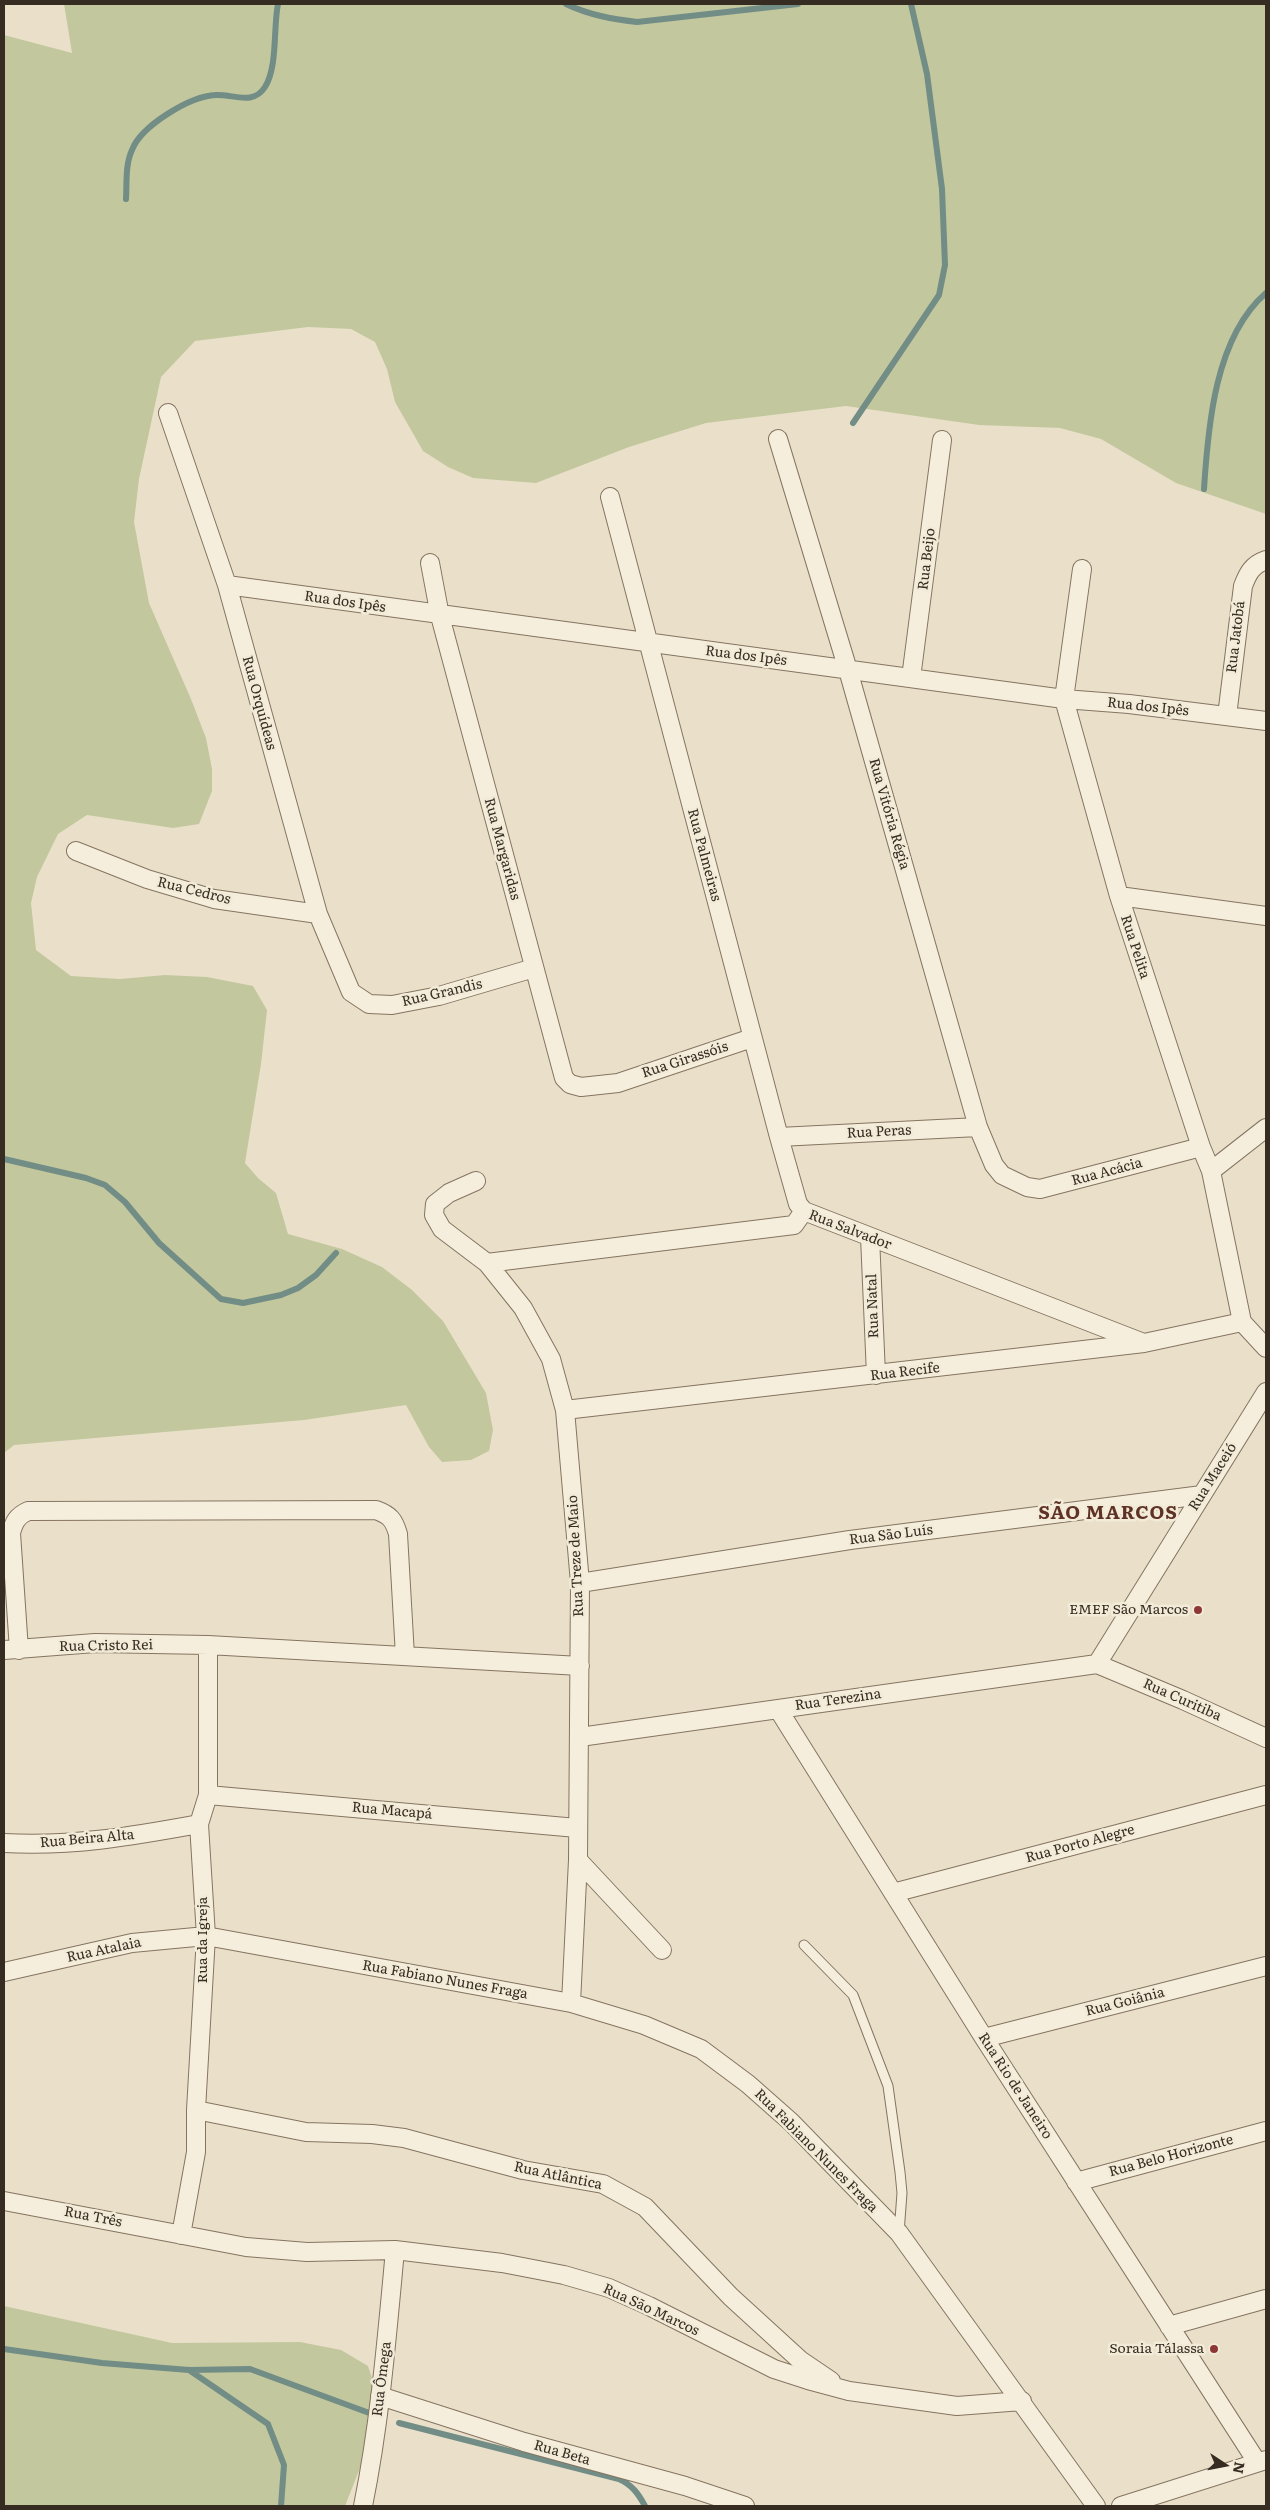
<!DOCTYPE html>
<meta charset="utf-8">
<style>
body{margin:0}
#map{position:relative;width:1270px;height:2510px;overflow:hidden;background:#eae0ca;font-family:Literata,serif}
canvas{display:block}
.frame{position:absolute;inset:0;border:5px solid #372c22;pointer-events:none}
.north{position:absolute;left:1200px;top:2440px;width:50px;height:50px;-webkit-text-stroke:4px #f2ebd8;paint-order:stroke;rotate:101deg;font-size:14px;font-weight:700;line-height:20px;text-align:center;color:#372c22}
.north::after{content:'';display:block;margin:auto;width:18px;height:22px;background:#372c22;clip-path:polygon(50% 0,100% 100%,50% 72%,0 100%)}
</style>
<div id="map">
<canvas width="1270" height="2510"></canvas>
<div class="frame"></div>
<div class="north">N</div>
</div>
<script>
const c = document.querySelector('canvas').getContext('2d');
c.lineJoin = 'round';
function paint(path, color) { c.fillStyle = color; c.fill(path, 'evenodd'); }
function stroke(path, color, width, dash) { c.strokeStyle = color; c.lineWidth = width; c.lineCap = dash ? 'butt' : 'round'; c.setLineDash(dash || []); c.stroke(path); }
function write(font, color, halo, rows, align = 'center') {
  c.font = font + ' Literata,serif'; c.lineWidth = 5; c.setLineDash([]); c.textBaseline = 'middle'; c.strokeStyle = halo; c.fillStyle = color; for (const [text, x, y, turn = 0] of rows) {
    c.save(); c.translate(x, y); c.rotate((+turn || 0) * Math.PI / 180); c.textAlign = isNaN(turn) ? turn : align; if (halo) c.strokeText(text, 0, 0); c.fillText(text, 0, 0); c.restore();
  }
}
paint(new Path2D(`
 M64 4H1266V514L1176 483 1101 439 1060 428 979 425 846 406 706 423 629 447 536 483 473 478 448 467 423 451 395 402 387 369 375 342 351 329 308 327 195 341 161 377 139 479 134 522 149 603 191 699 206 738 212 769V791L199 824 173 828 87 815 58 834 37 877 31 903 36 950 71 976 120 979 165 975 207 977 253 986 267 1010 261 1064 245 1163 258 1178 276 1193 288 1234 342 1249 382 1267 412 1290 443 1321 486 1393 493 1430 489 1451 471 1460 442 1462 429 1447 406 1405 304 1420 14 1445 4 1453V35L72 53Z
 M4 2306 172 2343 300 2342 341 2350 368 2366 379 2399 371 2440 345 2506H4Z`), '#c2c79e');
stroke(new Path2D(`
 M566 4C589 15 612 19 637 22L798 4
 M126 199C127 183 125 165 132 150 141 126 190 96 216 95 233 94 253 106 265 87 278 66 273 28 278 4
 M853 423 939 295 945 265 942 189 927 74 911 4
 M1204 489C1208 426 1215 337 1266 293
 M4 1159 86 1178 105 1185 125 1202 159 1243 221 1299 243 1303 281 1295 298 1288 316 1275 336 1253
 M4 2349 102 2363 189 2370 250 2369 372 2414
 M189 2370 268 2424 284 2465 281 2506
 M399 2423 619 2479C632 2485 638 2493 645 2506`), '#718d86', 6);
const lane = new Path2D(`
 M804 1945 853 1995 888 2086 900 2172 902 2193 899 2233`);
const street = new Path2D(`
 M168 413 227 585 318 914 351 992 369 1004 392 1005 439 996 534 968
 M778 439 848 670 978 1127 994 1165 1002 1175 1027 1187 1040 1189 1201 1147
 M610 497 779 1137 798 1204 804 1211
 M430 563 440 616 564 1078 570 1084 581 1087 618 1083 752 1038
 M1082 569 1064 699 1119 896 1201 1147 1211 1171 1242 1322
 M227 585 1064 699 1129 704 1266 721
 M911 678 942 440
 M1227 716 1243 586C1248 573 1252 565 1266 560
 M76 851 147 879 214 899 318 914
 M1119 896 1266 916
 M779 1137 978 1127
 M1211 1171 1266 1128
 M476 1181 449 1193 435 1204 434 1215 442 1229 487 1263 523 1308 551 1359 565 1410 580 1583 578 1860 571 2003
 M804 1211 1141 1342
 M870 1237 876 1375
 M487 1263 794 1225 804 1211
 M1242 1322 1266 1348
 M565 1410 1144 1343 1242 1322
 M580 1583 850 1540 1202 1495
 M4 1650 95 1643 208 1645 580 1666
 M19 1650 11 1533C14 1522 17 1516 28 1511L376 1510C390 1515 394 1520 398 1534L405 1656
 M1097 1664 1266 1392
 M1097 1664 1183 1700 1266 1738
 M778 1709 984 2038 1257 2462
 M580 1737 1097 1664
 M208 1795 577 1828
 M4 1843C70 1847 134 1836 199 1824
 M578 1860 662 1950
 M893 1893 1266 1795
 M4 1972 132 1943 206 1936 571 2003 644 2025 701 2049 748 2084 791 2122 899 2233 1096 2506
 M984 2038 1266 1966
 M196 2110 306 2132 372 2134 404 2138 523 2170 603 2184 645 2207 731 2297 800 2360 831 2381
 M1076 2182 1266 2131
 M4 2201 246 2247 307 2252 395 2250 502 2263 564 2275 609 2288 649 2306 774 2369 808 2380 849 2391 957 2406 1022 2401
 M181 2235 196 2152V2110L206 1936 199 1824 208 1795V1645
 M1169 2326 1266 2299
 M380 2396 524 2442 685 2486 745 2506
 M363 2506C380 2422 387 2336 395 2250
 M1121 2506 1266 2460`);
stroke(lane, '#857460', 11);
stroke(street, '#857460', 20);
stroke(lane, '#f5eedc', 9);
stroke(street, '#f5eedc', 18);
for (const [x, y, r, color] of [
 [1198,1610,5,"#8d3737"],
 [1214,2349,5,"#8d3737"]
]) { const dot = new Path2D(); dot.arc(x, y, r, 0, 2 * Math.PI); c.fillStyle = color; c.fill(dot); stroke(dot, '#f2ebd8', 2); }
write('14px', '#372c22', '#f2ebd8', [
 ["Rua Beijo",927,559,-83],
 ["Rua dos Ipês",345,602,8],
 ["Rua Jatobá",1236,637,-83],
 ["Rua dos Ipês",746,656,7],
 ["Rua Orquídeas",259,703,75],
 ["Rua dos Ipês",1148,707,6],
 ["Rua Vitória Régia",889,814,74],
 ["Rua Margaridas",502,849,75],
 ["Rua Palmeiras",704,855,75],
 ["Rua Cedros",194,891,14],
 ["Rua Pelita",1135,947,72],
 ["Rua Grandis",442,993,-13],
 ["Rua Girassóis",685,1060,-18],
 ["Rua Peras",879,1132,-3],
 ["Rua Acácia",1107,1172,-15],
 ["Rua Salvador",850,1230,21],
 ["Rua Natal",873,1306,-92],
 ["Rua Recife",905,1372,-7],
 ["Rua Maceió",1213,1477,-58],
 ["Rua São Luís",891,1535,-7],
 ["Rua Treze de Maio",576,1556,-93],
 ["Rua Cristo Rei",106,1646,-1],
 ["Rua Terezina",838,1700,-8],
 ["Rua Curitiba",1182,1700,24],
 ["Rua Macapá",392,1811,5],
 ["Rua Beira Alta",87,1839,-5],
 ["Rua Porto Alegre",1080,1844,-15],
 ["Rua da Igreja",203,1940,-90],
 ["Rua Atalaia",104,1950,-12],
 ["Rua Fabiano Nunes Fraga",445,1980,10],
 ["Rua Goiânia",1125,2002,-14],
 ["Rua Rio de Janeiro",1015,2086,57],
 ["Rua Fabiano Nunes Fraga",816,2151,45],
 ["Rua Belo Horizonte",1171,2156,-15],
 ["Rua Atlântica",558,2176,12],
 ["Rua Três",93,2217,11],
 ["Rua São Marcos",651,2310,25],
 ["Rua Ômega",382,2379,-83],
 ["Rua Beta",562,2453,16]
]);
write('14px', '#372c22', '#f2ebd8', [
 ["EMEF São Marcos",1188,1610],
 ["Soraia Tálassa",1204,2349]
], 'right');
c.letterSpacing = '1px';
write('bold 19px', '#5f3226', '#f2ebd8', [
 ["SÃO MARCOS",1108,1513]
]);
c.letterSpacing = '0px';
</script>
